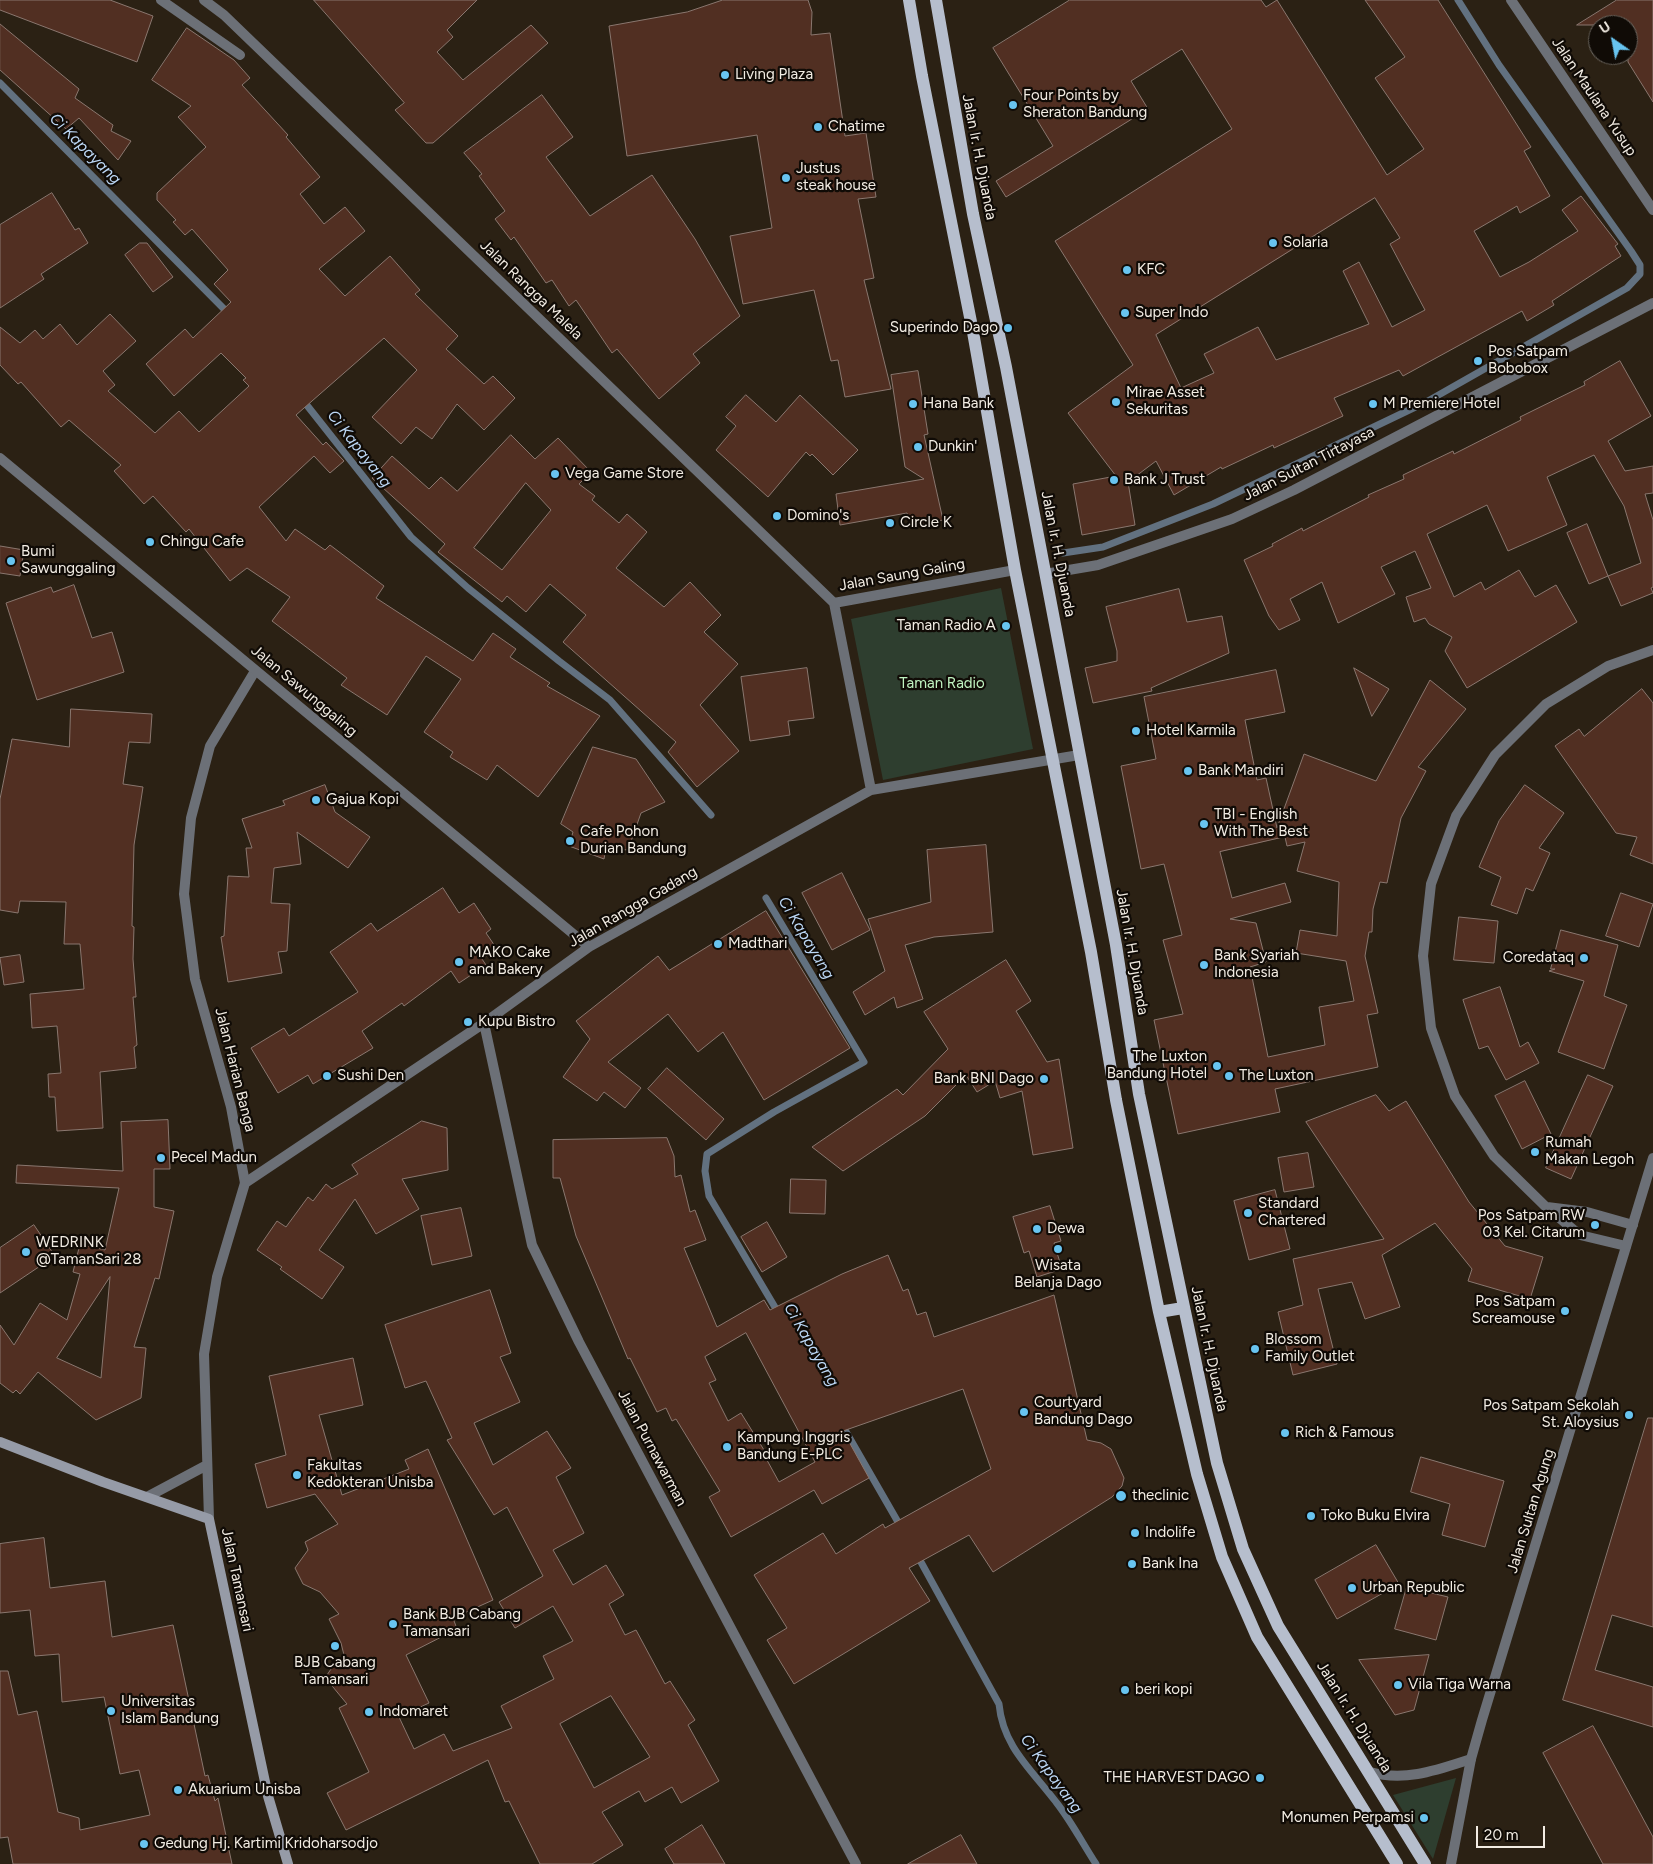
<!DOCTYPE html>
<style>
body{margin:0}
#map{position:relative;width:1653px;height:1864px;overflow:hidden;background:#2b2114;font-family:Figtree,sans-serif}
canvas{display:block}
.north{position:absolute;left:1588px;top:15px;width:50px;height:50px;box-sizing:border-box;background:#100b06;border:1px solid #6a655e;border-radius:50%;rotate:327deg;font-size:14px;font-weight:700;line-height:20px;text-align:center;color:#f2ece3}
.north::after{content:'';display:block;margin:auto;width:18px;height:22px;background:#68c4f0;clip-path:polygon(50% 0,100% 100%,50% 72%,0 100%)}
.scale{position:absolute;left:1476px;top:1826px;width:69px;height:22px;box-sizing:border-box;border:2px solid #f2ece3;border-top:0;padding-left:6px;font-size:15px;line-height:18px;white-space:nowrap;color:#f2ece3;-webkit-text-stroke:4px #100b06;paint-order:stroke}
</style>
<div id="map">
<canvas width="1653" height="1864"></canvas>
<div class="north">U</div>
<div class="scale">20 m</div>
</div>
<script>
const c = document.querySelector('canvas').getContext('2d');
c.lineJoin = 'round';
function paint(path, color) { c.fillStyle = color; c.fill(path, 'evenodd'); }
function stroke(path, color, width, dash) { c.strokeStyle = color; c.lineWidth = width; c.lineCap = dash ? 'butt' : 'round'; c.setLineDash(dash || []); c.stroke(path); }
function write(font, color, halo, rows, align = 'center') {
  c.font = font + ' Figtree,sans-serif'; c.lineWidth = 4.5; c.setLineDash([]); c.textBaseline = 'middle'; c.strokeStyle = halo; c.fillStyle = color; for (const [text, x, y, turn = 0] of rows) {
    c.save(); c.translate(x, y); c.rotate((+turn || 0) * Math.PI / 180); c.textAlign = isNaN(turn) ? turn : align; if (halo) c.strokeText(text, 0, 0); c.fillText(text, 0, 0); c.restore();
  }
}
paint(new Path2D(`
 M1001 588 1033 749 883 780 851 619Z
 M1456 1778 1433 1859 1393 1795Z`), '#2e3e2f');
stroke(new Path2D(`
 M0 83 230 315
 M302 399 411 537 468 588 559 661 610 700 711 815
 M1063 553 1103 547 1213 504 1428 401 1627 288 1640 274V265L1631 251 1499 65 1458 0
 M766 898 864 1062 774 1112 707 1154 705 1171 709 1196 779 1314
 M841 1423 902 1529
 M916 1553 999 1704C1003 1747 1032 1770 1056 1802 1071 1821 1083 1844 1096 1864`), '#627180', 7);
const building = new Path2D(`
 M0 0H110L153 16 137 62 0 10Z
 M314 0H477L447 30 453 37 437 52 463 80 531 25 548 43 433 143H426L395 110 404 103Z
 M723 0H808L812 12 811 35 830 33 845 136 866 133 876 197 858 199 874 278 864 280 891 389 845 397 838 360 831 361 814 290 743 304 730 236 772 228 757 135 627 156 609 26 687 12Z
 M1070 0H1261L1266 7 1277 0 1387 175 1424 149 1375 78 1405 57 1365 0H1438L1531 147 1524 151 1550 196 1520 213 1517 206 1474 231 1500 277 1529 262 1578 231 1562 210 1581 196 1618 244 1615 246 1621 256 1552 301 1554 305 1527 321 1522 311 1403 376 1399 370 1334 398 1343 416 1274 448 1273 445 1222 469 1221 467 1174 495 1156 461 1128 482 1135 525 1082 535 1073 484 1116 476 1068 413 1133 365 1055 241 1232 129 1182 49 1131 81 1148 109 1006 197 996 181 1053 146 993 48ZM1375 198 1400 238 1390 244 1425 310 1392 327 1359 262 1343 271 1369 324 1276 360 1258 327 1204 354 1214 373 1181 388 1156 335Z
 M1617 0H1653V102L1628 62V25H1577Z
 M0 24 79 89 75 98 113 125 111 131 131 141 118 160 79 118 66 129 0 70Z
 M187 28 234 60 250 78 242 85 288 135 286 137 320 177 300 194 324 224 345 207 365 231 319 269 345 296 390 256 420 290 415 294 458 336 446 349 484 384 493 376 515 398 484 430 457 404 432 439 416 427 401 444 372 417 417 370 384 338 296 415 323 445 326 442 344 461 330 473 314 456 259 507 286 541 295 529 325 550 330 545 384 586 376 598 473 661 493 633 516 649 510 657 550 683 547 686 600 716 538 797 497 765 487 780 450 757 453 752 424 732 461 679 426 656 387 715 341 685 347 678 272 621 290 597 247 568 230 581 189 529 186 532 153 496 144 504 114 471 121 465 69 420 61 427 21 382 18 384 0 365V327L20 343 35 330 43 339 60 324 77 345 110 314 136 341 103 371 115 385 108 391 155 433 179 411 199 432 249 386 243 380 246 378 221 353 174 396 146 364 185 329 193 338 231 302 214 284 228 270 192 229 185 235 173 222 176 220 157 200V193L206 147 178 117 191 106 152 80Z
 M542 95 573 137 546 157 590 216 652 175 695 239 740 316 693 354 700 363 659 399 617 349 612 353 576 300 569 306 552 280 546 283 514 237 511 240 495 219 505 211 479 176 482 174 464 153Z
 M52 193 75 230 79 228 88 243 41 274 44 279 0 308V225Z
 M140 243H147L173 277 153 292 125 255Z
 M1620 361 1651 416 1608 441 1625 471 1653 466V493L1645 494 1653 520V587L1651 588 1653 593 1621 606 1608 576 1641 563 1624 506 1594 455 1547 477 1567 525 1508 551 1487 505 1427 534 1454 597 1481 582 1485 590 1519 570 1535 597 1556 585 1577 622 1467 688 1445 651 1452 637 1429 624 1425 618 1414 622 1406 597 1431 588 1415 551 1381 567 1395 594 1338 623 1322 582 1290 599 1300 620 1279 630 1269 616 1244 560 1273 546 1272 544 1302 528 1303 531 1369 497 1368 495 1404 479 1403 475 1453 451 1454 454 1521 420 1520 417 1585 385 1584 382Z
 M918 371 928 434 924 435 943 520 910 527 907 513 840 525 836 494 924 479 905 467 891 375Z
 M746 395 776 422 800 395 858 450 833 475 812 454 810 456 806 452 768 497 716 450 736 426 726 417Z
 M511 435 535 459 558 438 591 472 579 484 595 496 592 500 619 523 627 514 647 532 616 568 664 607 690 582 721 615 704 632 738 664 700 705 739 751 697 787 668 752 676 742 563 642 586 615 550 584 526 612 507 596 502 602 438 552 445 544 372 478 392 456 429 489 441 477 457 491ZM526 483 551 510 502 570 474 548Z
 M1587 524 1608 576 1589 584 1567 533Z
 M0 546 24 550 20 576 0 573Z
 M74 585 92 638 112 632 124 672 37 700 6 603 51 587 53 592Z
 M1179 589 1187 622 1222 616 1229 653 1151 688 1152 691 1093 703 1085 668 1117 661V651L1106 607Z
 M807 668 814 718 788 721 790 735 750 741 741 677Z
 M1354 668 1389 689 1372 716Z
 M1276 670 1285 712 1245 720 1257 780 1266 778 1277 828 1304 754 1376 781 1430 680 1466 709 1418 767 1426 771 1401 818 1387 883 1380 882 1373 909 1372 932H1369L1365 956 1378 1013 1367 1015 1378 1067 1275 1089 1280 1112 1178 1134 1154 1020 1183 1014 1163 940 1182 935 1164 864 1141 869 1121 766 1156 759 1144 697ZM1285 837 1287 846 1305 842 1297 871 1339 882 1337 936 1300 930 1296 953 1346 961 1354 1001 1319 1007 1325 1045 1268 1057 1250 967 1266 962 1256 923 1230 919 1291 902 1285 883 1232 898 1220 852Z
 M1642 689 1653 703V864L1630 855 1637 837 1616 833 1555 746 1579 729 1584 736Z
 M71 709 152 714 150 743 129 742 123 784 143 787 134 845 132 926 134 927 133 959 136 997H133L137 1045 134 1047 136 1068 100 1072 103 1128 57 1131 55 1097H49L48 1074 61 1073 57 1026 32 1028 30 994 84 989 80 944H64L66 902 20 901 18 913 0 910V799L12 739 69 747Z
 M593 747 636 759 665 802 641 813 628 850 606 848 604 859 569 846 573 832 561 824Z
 M325 785 335 812 370 837 348 868 297 832 301 864 274 868 271 903 290 904 287 951 278 952 282 973 228 982 221 937 224 936 228 876 249 877 246 848H252L242 819 285 805 283 801Z
 M1525 785 1564 813 1539 848 1550 853 1533 891 1526 888 1517 914 1491 905 1501 877 1479 867 1499 821Z
 M986 845 993 932 934 937 905 945 923 999 897 1008 894 997 865 1015 853 992 885 971 868 919 931 902 927 850Z
 M842 873 870 930 832 950 802 893Z
 M443 888 459 913 474 903 491 929 486 933 497 949 482 959 486 965 459 983 451 971 404 1006 402 1003 362 1031 373 1048 313 1084 308 1075 278 1093 251 1048 284 1028 289 1036 358 992 330 952 371 923 377 931Z
 M1621 893 1653 904 1639 947 1606 936Z
 M766 911 850 1048 764 1100 723 1032 698 1052 668 1014 608 1062 641 1088 625 1108 604 1092 597 1101 563 1077 590 1039 576 1021 658 956 669 970Z
 M1459 917 1498 921 1494 963 1454 960Z
 M1561 930 1618 945 1604 996 1627 1005 1604 1069 1558 1052 1584 981 1549 971 1555 969H1551Z
 M20 955 24 982 4 985 0 958Z
 M1006 960 1031 1001 1016 1011 1047 1062 1059 1059 1073 1148 1033 1155 1022 1091 1000 1098 995 1081 977 1092 966 1075 925 1116 843 1171 812 1147 897 1089 903 1095 948 1049 924 1012Z
 M1500 987 1520 1047 1528 1042 1539 1063 1506 1080 1488 1046 1479 1049 1463 1000Z
 M667 1068 724 1119 706 1140 648 1089Z
 M1588 1075 1613 1086 1571 1179 1546 1168Z
 M1525 1081 1551 1134 1522 1149 1495 1096Z
 M1376 1095 1389 1111 1406 1101 1469 1202 1505 1246 1543 1257 1530 1299 1468 1281 1472 1269 1435 1223 1382 1255 1400 1307 1365 1319 1352 1282 1318 1289 1337 1364 1293 1375 1278 1312 1303 1305 1293 1259 1384 1239 1306 1122Z
 M168 1120 170 1169H154V1207L174 1211 159 1279 155 1278 134 1347 146 1348 141 1398 96 1420 38 1372 20 1394 16 1390 13 1393 0 1383V1325L14 1345 40 1303 67 1320 80 1274 73 1272 80 1244 105 1250 119 1188 16 1183 17 1165 123 1171 121 1122ZM110 1277 101 1378 57 1358Z
 M422 1121 447 1128 448 1170 402 1179 419 1209 376 1234 355 1199 319 1250 344 1267 322 1299 280 1269 282 1267 257 1250 277 1221 286 1227 308 1197 313 1201 326 1184 332 1189 358 1174 352 1165Z
 M667 1138 674 1156 675 1177 681 1175 690 1212 695 1210 706 1240 684 1248 717 1327 764 1300 770 1310 842 1274 888 1255 903 1291 908 1289 917 1315 926 1312 934 1337 1054 1295 1087 1440 1101 1443 1111 1449 1124 1478 1122 1486 1112 1497 993 1572 969 1535 909 1568 930 1601 794 1684 767 1640 787 1628 754 1575 823 1533 836 1554 883 1524 885 1528 991 1469 963 1389 843 1431 869 1478 822 1504 814 1490 731 1537 709 1497 720 1491 676 1419 672 1421 666 1408 657 1412 630 1358 628 1359 576 1236 560 1178H553V1140ZM746 1333 815 1462 779 1482 762 1451 764 1450 741 1413 728 1421 709 1383 716 1380 705 1357Z
 M1308 1153 1314 1187 1284 1192 1278 1158Z
 M791 1179 826 1180 825 1214 790 1213Z
 M1275 1190 1290 1249 1249 1260 1234 1201Z
 M1050 1206 1061 1241 1054 1243 1062 1269 1037 1277 1029 1251 1024 1253 1013 1217Z
 M461 1208 472 1256 432 1265 421 1216Z
 M767 1222 787 1257 762 1272 741 1237Z
 M34 1225 55 1256 0 1293V1248Z
 M490 1290 511 1353 500 1357 520 1402 474 1423 493 1465 547 1431 571 1468 556 1477 584 1533 553 1550 573 1585 606 1565 624 1595 609 1604 625 1635 636 1630 665 1684 670 1681 695 1720 688 1725 719 1781 681 1803 672 1787 645 1802 639 1791 602 1812 623 1845 592 1864H540L509 1801 505 1802 488 1760 346 1830 327 1793 369 1772 339 1708 347 1704 328 1681 327 1675 331 1669 344 1655 341 1643 329 1619 339 1614 320 1592 303 1584 295 1568 308 1550 305 1542 338 1524 315 1494 267 1508 255 1464 286 1455 269 1376 353 1358 363 1405 319 1415 342 1495 409 1469 405 1460 428 1449 493 1600 453 1618 457 1629 406 1655 429 1703 399 1717 414 1749 444 1734 453 1751 512 1728 501 1706 554 1679 543 1656 573 1641 553 1606 515 1628 499 1602 543 1576 507 1507 494 1515 447 1440 452 1438 426 1381 405 1388 385 1325ZM611 1696 650 1757 594 1788 560 1724Z
 M1648 1418H1653V1627L1612 1615 1595 1670 1653 1687V1727L1563 1700Z
 M1421 1457 1504 1481 1485 1547 1442 1535 1450 1504 1411 1492Z
 M44 1538 50 1588 105 1581 112 1637 173 1625 205 1776 208 1775 215 1801 218 1798 232 1864H13L8 1837 0 1838V1671H8L18 1715 37 1711 58 1812 79 1818 80 1830 150 1815 139 1770 120 1774 104 1697 62 1702 59 1654 35 1656 30 1610 0 1613V1544Z
 M1376 1545 1399 1584 1337 1619 1315 1580Z
 M1407 1587 1448 1597 1436 1640 1395 1629Z
 M1429 1655 1414 1710 1395 1715 1359 1660Z
 M1593 1726 1653 1837V1864H1603L1543 1753Z
 M702 1825 725 1864H674L665 1849Z
 M961 1835 977 1864H908Z`);
paint(building, '#512f22');
stroke(building, '#8a776f', 1);
stroke(new Path2D(`
 M161 0 240 55
 M1370 1772C1405 1782 1437 1770 1471 1759`), '#6c7077', 10);
stroke(new Path2D(`
 M245 1183 231 1107 195 979 184 894 191 818 210 746 255 671
 M1547 1207 1587 1212 1633 1225
 M1626 1246 1580 1235 1546 1207 1494 1156 1455 1096 1431 1028 1423 956 1431 884 1456 816 1495 755 1546 704 1608 666 1653 650`), '#6c7077', 10);
stroke(new Path2D(`
 M204 0 224 15 834 603
 M1511 0 1653 210
 M0 458 589 947
 M1045 574 1098 565 1232 519 1294 490 1653 303
 M834 603 871 790
 M834 603 1015 570
 M484 1023 532 1245 579 1342 856 1864
 M147 1497 207 1465
 M209 1519 204 1354 217 1277 245 1183 484 1023 589 947 871 790 1079 755
 M1451 1864 1471 1759 1482 1720 1653 1158`), '#6c7077', 10);
stroke(new Path2D(`
 M0 1442 103 1482 209 1519 268 1796 288 1864`), '#969ba7', 10);
stroke(new Path2D(`
 M909 0 922 76 973 332 1015 570 1091 952 1116 1100 1159 1312 1197 1474 1222 1557 1257 1637 1397 1864
 M936 0 973 214 1006 367 1116 945 1139 1094 1217 1463 1243 1549 1278 1626 1425 1864
 M1159 1312 1183 1308`), '#b6becd', 12);
for (const [x, y, r, color] of [
 [725,75,5,"#68c4f0"],
 [1013,105,5,"#68c4f0"],
 [818,127,5,"#68c4f0"],
 [786,178,5,"#68c4f0"],
 [1273,243,5,"#68c4f0"],
 [1127,270,5,"#68c4f0"],
 [1125,313,5,"#68c4f0"],
 [1008,328,5,"#68c4f0"],
 [1478,361,5,"#68c4f0"],
 [1116,402,5,"#68c4f0"],
 [913,404,5,"#68c4f0"],
 [1373,404,5,"#68c4f0"],
 [918,447,5,"#68c4f0"],
 [555,474,5,"#68c4f0"],
 [1114,480,5,"#68c4f0"],
 [777,516,5,"#68c4f0"],
 [890,523,5,"#68c4f0"],
 [150,542,5,"#68c4f0"],
 [11,561,5,"#68c4f0"],
 [1006,626,5,"#68c4f0"],
 [1136,731,5,"#68c4f0"],
 [1188,771,5,"#68c4f0"],
 [316,800,5,"#68c4f0"],
 [1204,824,5,"#68c4f0"],
 [570,841,5,"#68c4f0"],
 [718,944,5,"#68c4f0"],
 [1584,958,5,"#68c4f0"],
 [459,962,5,"#68c4f0"],
 [1204,965,5,"#68c4f0"],
 [468,1022,5,"#68c4f0"],
 [1217,1066,5,"#68c4f0"],
 [327,1076,5,"#68c4f0"],
 [1229,1076,5,"#68c4f0"],
 [1044,1079,5,"#68c4f0"],
 [1535,1152,5,"#68c4f0"],
 [161,1158,5,"#68c4f0"],
 [1248,1213,5,"#68c4f0"],
 [1595,1225,5,"#68c4f0"],
 [1037,1229,5,"#68c4f0"],
 [1058,1249,5,"#68c4f0"],
 [26,1252,5,"#68c4f0"],
 [1565,1311,5,"#68c4f0"],
 [1255,1349,5,"#68c4f0"],
 [1024,1412,5,"#68c4f0"],
 [1629,1415,5,"#68c4f0"],
 [1285,1433,5,"#68c4f0"],
 [727,1447,5,"#68c4f0"],
 [297,1475,5,"#68c4f0"],
 [1121,1496,6,"#68c4f0"],
 [1311,1516,5,"#68c4f0"],
 [1135,1533,5,"#68c4f0"],
 [1132,1564,5,"#68c4f0"],
 [1352,1588,5,"#68c4f0"],
 [393,1624,5,"#68c4f0"],
 [335,1646,5,"#68c4f0"],
 [1398,1685,5,"#68c4f0"],
 [1125,1690,5,"#68c4f0"],
 [111,1711,5,"#68c4f0"],
 [369,1712,5,"#68c4f0"],
 [1260,1778,5,"#68c4f0"],
 [178,1790,5,"#68c4f0"],
 [1424,1818,5,"#68c4f0"],
 [144,1844,5,"#68c4f0"]
]) { const dot = new Path2D(); dot.arc(x, y, r, 0, 2 * Math.PI); c.fillStyle = color; c.fill(dot); stroke(dot, '#100b06', 2); }
write('15px', '#f2ece3', '#100b06', [
 ["Living Plaza",735,75],
 ["Four Points by",1023,96],
 ["Sheraton Bandung",1023,113],
 ["Chatime",828,127],
 ["Justus",796,169],
 ["steak house",796,186],
 ["Solaria",1283,243],
 ["KFC",1137,270],
 ["Super Indo",1135,313],
 ["Superindo Dago",998,328,"right"],
 ["Pos Satpam",1488,352],
 ["Bobobox",1488,369],
 ["Mirae Asset",1126,393],
 ["Sekuritas",1126,410],
 ["Hana Bank",923,404],
 ["M Premiere Hotel",1383,404],
 ["Dunkin'",928,447],
 ["Vega Game Store",565,474],
 ["Bank J Trust",1124,480],
 ["Domino's",787,516],
 ["Circle K",900,523],
 ["Chingu Cafe",160,542],
 ["Bumi",21,552],
 ["Sawunggaling",21,569],
 ["Taman Radio A",996,626,"right"],
 ["Hotel Karmila",1146,731],
 ["Bank Mandiri",1198,771],
 ["Gajua Kopi",326,800],
 ["TBI - English",1214,815],
 ["With The Best",1214,832],
 ["Cafe Pohon",580,832],
 ["Durian Bandung",580,849],
 ["Madthari",728,944],
 ["MAKO Cake",469,953],
 ["and Bakery",469,970],
 ["Bank Syariah",1214,956],
 ["Indonesia",1214,973],
 ["Coredataq",1574,958,"right"],
 ["Kupu Bistro",478,1022],
 ["The Luxton",1207,1057,"right"],
 ["Bandung Hotel",1207,1074,"right"],
 ["Sushi Den",337,1076],
 ["The Luxton",1239,1076],
 ["Bank BNI Dago",1034,1079,"right"],
 ["Rumah",1545,1143],
 ["Makan Legoh",1545,1160],
 ["Pecel Madun",171,1158],
 ["Standard",1258,1204],
 ["Chartered",1258,1221],
 ["Pos Satpam RW",1585,1216,"right"],
 ["03 Kel. Citarum",1585,1233,"right"],
 ["Dewa",1047,1229],
 ["WEDRINK",36,1243],
 ["@TamanSari 28",36,1260],
 ["Wisata",1058,1266,"center"],
 ["Belanja Dago",1058,1283,"center"],
 ["Pos Satpam",1555,1302,"right"],
 ["Screamouse",1555,1319,"right"],
 ["Blossom",1265,1340],
 ["Family Outlet",1265,1357],
 ["Courtyard",1034,1403],
 ["Bandung Dago",1034,1420],
 ["Pos Satpam Sekolah",1619,1406,"right"],
 ["St. Aloysius",1619,1423,"right"],
 ["Rich & Famous",1295,1433],
 ["Kampung Inggris",737,1438],
 ["Bandung E-PLC",737,1455],
 ["Fakultas",307,1466],
 ["Kedokteran Unisba",307,1483],
 ["theclinic",1132,1496],
 ["Toko Buku Elvira",1321,1516],
 ["Indolife",1145,1533],
 ["Bank Ina",1142,1564],
 ["Urban Republic",1362,1588],
 ["Bank BJB Cabang",403,1615],
 ["Tamansari",403,1632],
 ["BJB Cabang",335,1663,"center"],
 ["Tamansari",335,1680,"center"],
 ["Vila Tiga Warna",1408,1685],
 ["beri kopi",1135,1690],
 ["Universitas",121,1702],
 ["Islam Bandung",121,1719],
 ["Indomaret",379,1712],
 ["THE HARVEST DAGO",1250,1778,"right"],
 ["Akuarium Unisba",188,1790],
 ["Monumen Perpamsi",1414,1818,"right"],
 ["Gedung Hj. Kartimi Kridoharsodjo",154,1844]
], 'left');
write('15px', '#f2ece3', '#100b06', [
 ["Jalan Maulana Yusup",1594,97,56],
 ["Jalan Ir. H. Djuanda",979,157,79],
 ["Jalan Rangga Malela",531,290,44],
 ["Jalan Sultan Tirtayasa",1309,464,-27],
 ["Jalan Ir. H. Djuanda",1058,554,79],
 ["Jalan Saung Galing",902,575,-10],
 ["Jalan Sawunggaling",304,691,40],
 ["Jalan Rangga Gadang",633,907,-30],
 ["Jalan Ir. H. Djuanda",1132,952,80],
 ["Jalan Harian Banga",235,1070,76],
 ["Jalan Ir. H. Djuanda",1209,1349,78],
 ["Jalan Purnawarman",652,1448,62],
 ["Jalan Sultan Agung",1531,1511,-73],
 ["Jalan Tamansari",237,1580,78],
 ["Jalan Ir. H. Djuanda",1354,1717,58]
]);
write('15px', '#c0f3c1', '#100b06', [
 ["Taman Radio",942,684]
]);
write('italic 16px', '#bcd7f5', '#100b06', [
 ["Ci Kapayang",85,149,45],
 ["Ci Kapayang",359,449,52],
 ["Ci Kapayang",806,938,59],
 ["Ci Kapayang",811,1345,60],
 ["Ci Kapayang",1051,1774,54]
]);
</script>
